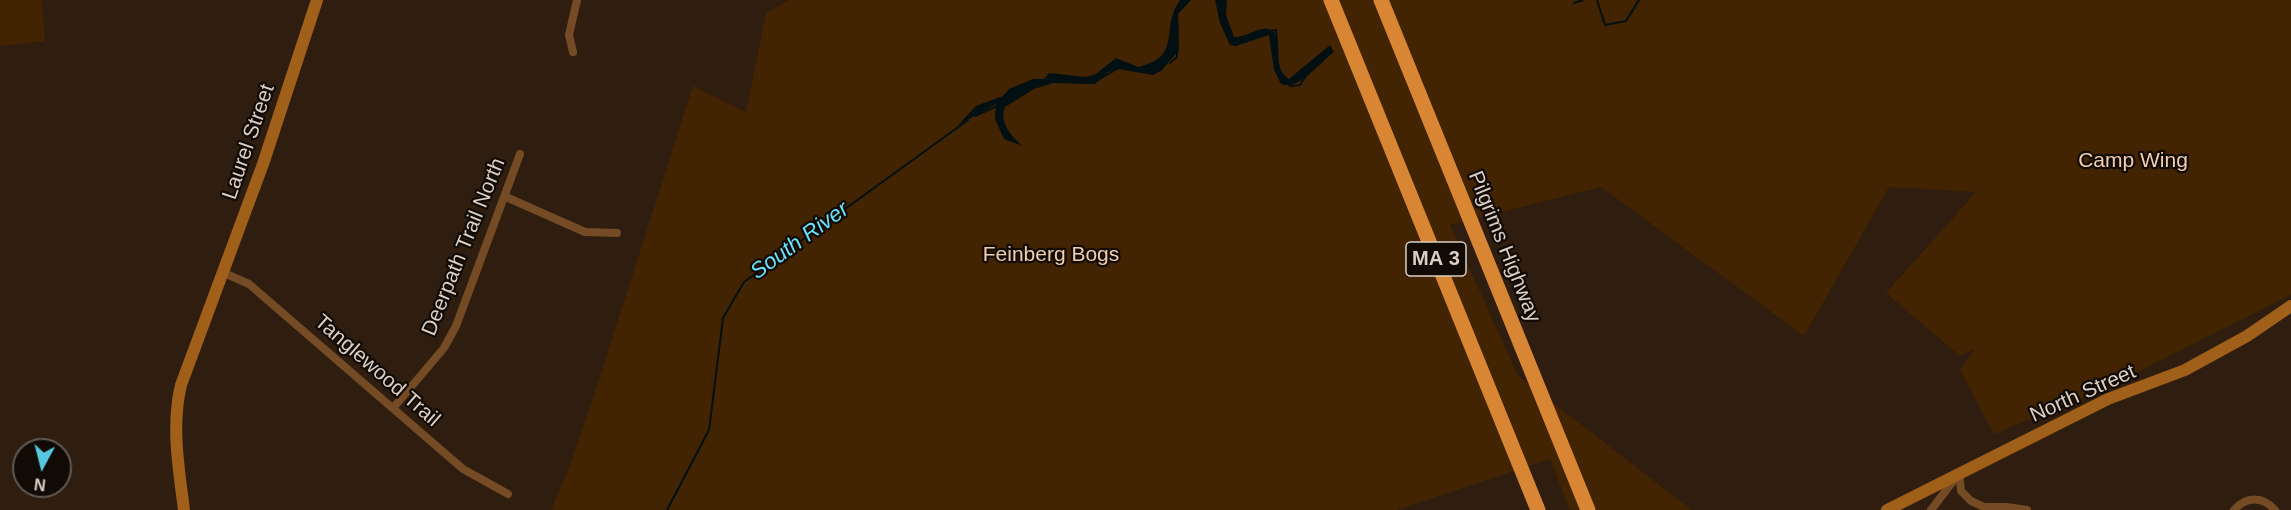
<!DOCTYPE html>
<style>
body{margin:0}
#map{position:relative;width:2291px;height:510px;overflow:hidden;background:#2f1e0f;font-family:Helvetica,sans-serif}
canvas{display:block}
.north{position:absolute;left:12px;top:438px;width:60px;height:60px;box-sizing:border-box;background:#110a05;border:2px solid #615952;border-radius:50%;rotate:187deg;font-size:16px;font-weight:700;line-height:24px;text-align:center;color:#dacfc6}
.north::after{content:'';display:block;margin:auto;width:21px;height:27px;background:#56c9e0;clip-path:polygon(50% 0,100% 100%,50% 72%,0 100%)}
</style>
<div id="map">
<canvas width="2291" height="510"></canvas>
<div class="north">N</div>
</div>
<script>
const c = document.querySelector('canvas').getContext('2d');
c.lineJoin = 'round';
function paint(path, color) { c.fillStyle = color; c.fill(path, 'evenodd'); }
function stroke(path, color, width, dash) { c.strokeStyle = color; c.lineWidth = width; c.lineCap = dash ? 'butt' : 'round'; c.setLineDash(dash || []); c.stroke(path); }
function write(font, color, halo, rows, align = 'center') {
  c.font = font + ' Helvetica,sans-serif'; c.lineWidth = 4.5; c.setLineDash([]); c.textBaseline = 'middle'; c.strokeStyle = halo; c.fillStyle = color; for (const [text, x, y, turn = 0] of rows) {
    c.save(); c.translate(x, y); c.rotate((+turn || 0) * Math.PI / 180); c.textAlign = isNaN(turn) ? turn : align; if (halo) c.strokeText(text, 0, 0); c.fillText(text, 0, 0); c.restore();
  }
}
paint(new Path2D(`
 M0 0H42L45 41 0 46Z
 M789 0H2291V295L2104 389 1994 434 1960 370 1975 349 1960 356 1886 293 1976 192 1889 187 1804 336 1601 187 1450 225 1518 376 1692 510H1570L1550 459 1397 510H551L569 468 596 389 693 86 746 112 766 13Z`), '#422302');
paint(new Path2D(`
 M1180 0H1191L1178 14 1179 50 1162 70 1153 75 1118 69 1108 72 1095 84 1053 83 1034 89 1005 107C999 123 1011 135 1022 146L1004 139 995 119 996 104 958 125 976 106 1003 96 1009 89 1033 79H1044L1049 73 1086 77 1096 74 1116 58 1138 67C1184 56 1159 30 1180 0Z
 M1215 0H1227L1226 15 1234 37C1245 39 1267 20 1275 34 1283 48 1272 68 1289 79L1330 45 1334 52C1320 62 1299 91 1281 84L1274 70 1269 35 1236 46 1230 45 1220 23Z`), '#031013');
stroke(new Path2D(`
 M1597 0 1605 25 1626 21 1639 0
 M1574 3 1583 0
 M1177 21 1178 33
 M1270 31 1276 30 1277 45
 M1170 63 1177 57V51
 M1098 80 1117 69
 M1070 82 1090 83
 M1288 83 1290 86 1300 85 1309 71
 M975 116 999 105
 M667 510 709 430 723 318 744 282 968 120`), '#031013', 2);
stroke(new Path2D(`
 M573 52 569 35 577 0
 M506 197 585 232 617 233
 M224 273 249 284 463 469 508 494
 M394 407 444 348 456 326 520 154
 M1959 474 1961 491 1971 501 1984 507H2006L2027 510
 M1931 510 1957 476
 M2234 510C2246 496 2263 496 2275 510`), '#744b24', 8);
stroke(new Path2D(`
 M184 510C179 470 171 426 181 385L263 164 317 0
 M1887 510 2108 399 2185 370 2247 336 2291 306`), '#a16019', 12);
stroke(new Path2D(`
 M1331 0 1538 510
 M1381 0 1588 510`), '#d88633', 15);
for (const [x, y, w] of [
 [1436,259,60]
]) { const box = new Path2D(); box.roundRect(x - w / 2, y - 17, w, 34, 4.5); c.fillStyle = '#110a05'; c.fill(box); stroke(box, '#dacfc6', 1.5); }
write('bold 20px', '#dacfc6', null, [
 ["MA 3",1436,259]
]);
write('21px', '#dacfc6', '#110a05', [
 ["Laurel Street",249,142,-71],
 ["Deerpath Trail North",464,247,-68],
 ["Pilgrims Highway",1504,247,68],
 ["Tanglewood Trail",377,371,41],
 ["North Street",2083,394,-24]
]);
write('21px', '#f2ceb1', '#110a05', [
 ["Camp Wing",2133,161],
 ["Feinberg Bogs",1051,255]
]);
write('italic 22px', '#69e3fc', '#110a05', [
 ["South River",800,241,-36]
]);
</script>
